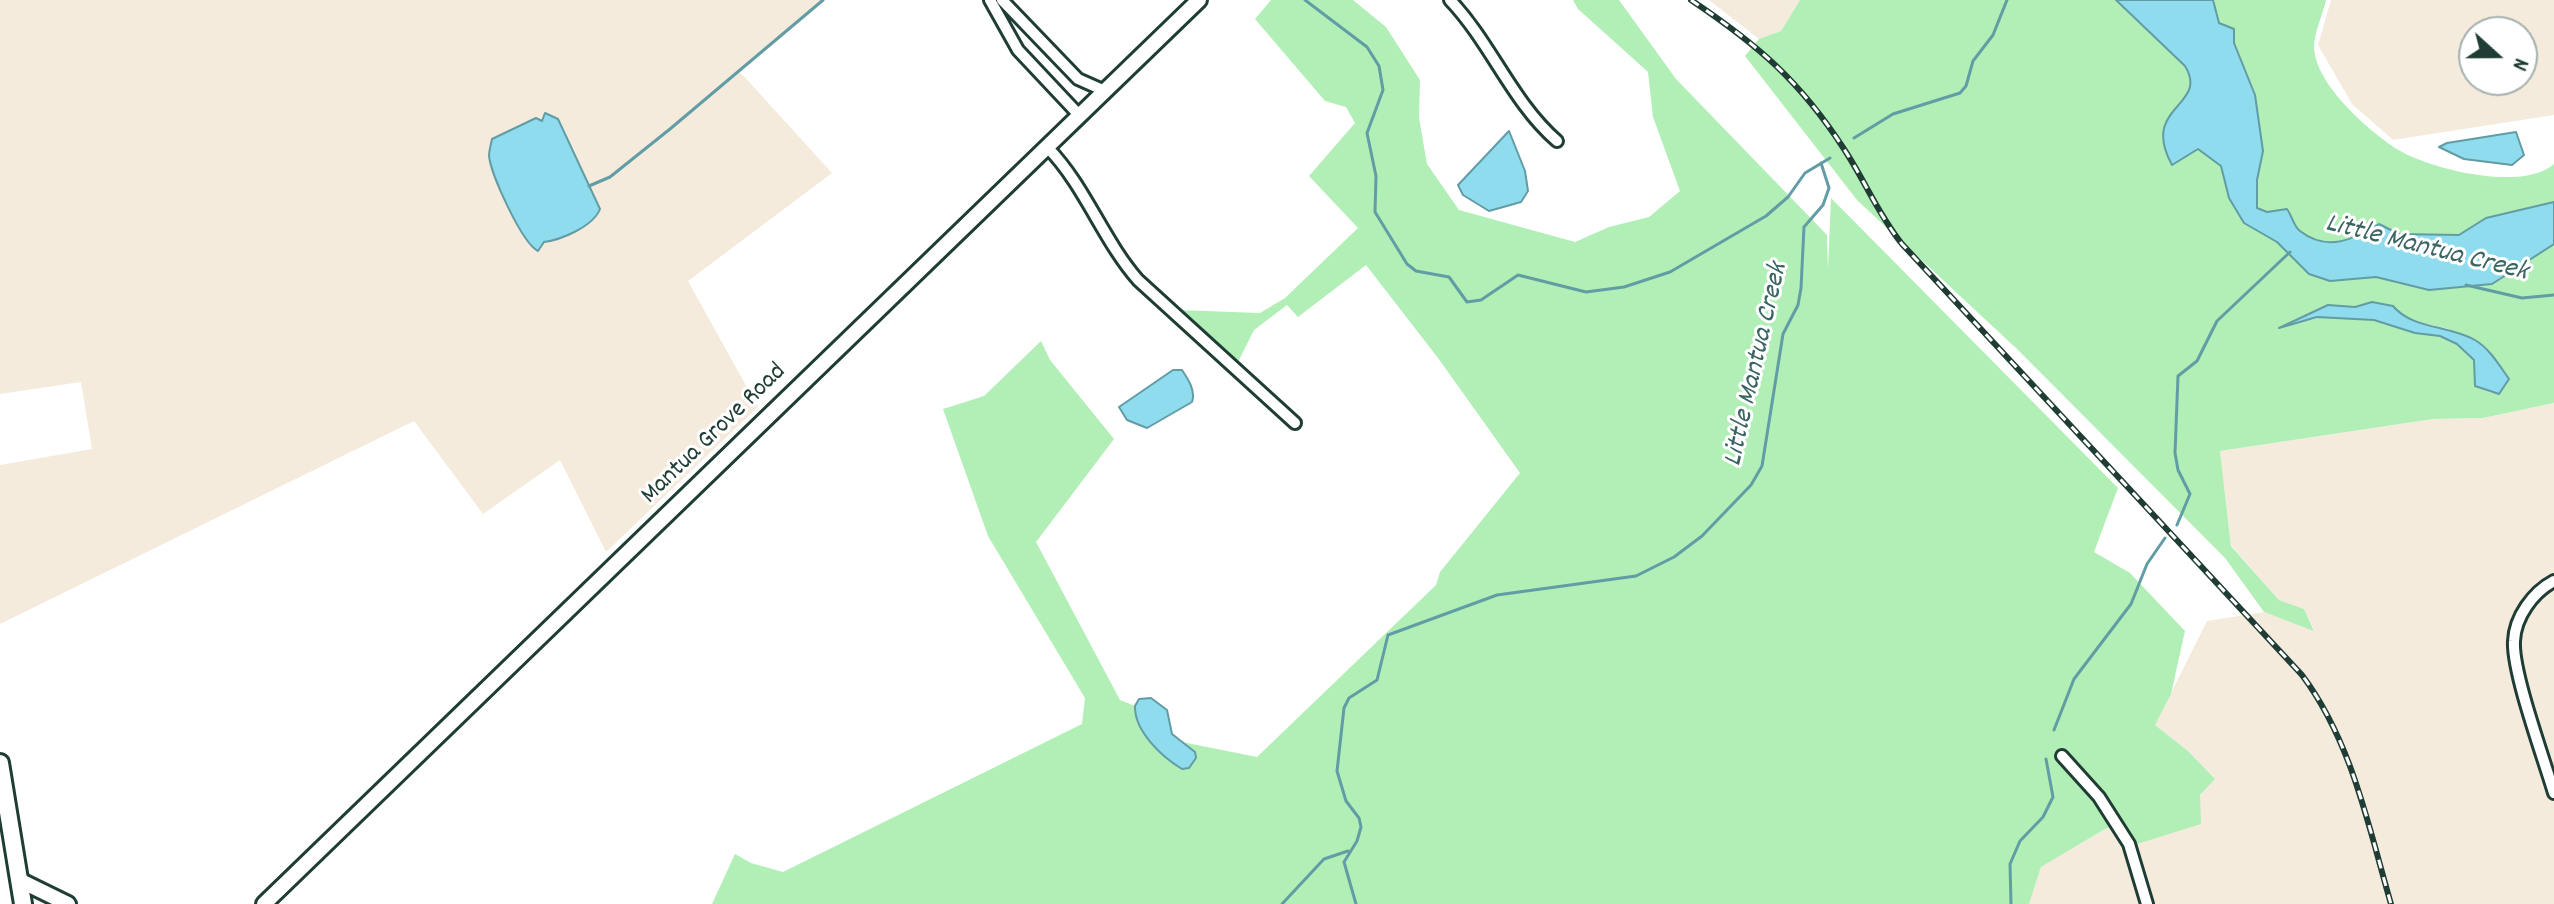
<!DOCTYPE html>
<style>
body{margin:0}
#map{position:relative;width:2554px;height:904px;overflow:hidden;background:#fff;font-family:Dekko,sans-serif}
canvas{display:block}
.north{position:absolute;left:2458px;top:16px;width:80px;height:80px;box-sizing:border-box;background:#fff;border:2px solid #a5b1ae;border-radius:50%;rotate:111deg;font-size:22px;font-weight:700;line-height:32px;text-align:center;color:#1f3d34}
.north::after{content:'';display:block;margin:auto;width:28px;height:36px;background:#1f3d34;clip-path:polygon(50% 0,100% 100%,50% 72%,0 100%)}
</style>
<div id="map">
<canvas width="2554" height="904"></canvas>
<div class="north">N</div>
</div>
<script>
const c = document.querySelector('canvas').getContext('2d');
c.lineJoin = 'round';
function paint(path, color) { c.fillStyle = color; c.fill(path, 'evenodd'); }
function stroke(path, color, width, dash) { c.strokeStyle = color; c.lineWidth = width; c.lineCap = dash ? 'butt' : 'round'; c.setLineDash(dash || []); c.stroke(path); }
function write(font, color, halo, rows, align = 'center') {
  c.font = font + ' Dekko,sans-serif'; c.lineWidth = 6; c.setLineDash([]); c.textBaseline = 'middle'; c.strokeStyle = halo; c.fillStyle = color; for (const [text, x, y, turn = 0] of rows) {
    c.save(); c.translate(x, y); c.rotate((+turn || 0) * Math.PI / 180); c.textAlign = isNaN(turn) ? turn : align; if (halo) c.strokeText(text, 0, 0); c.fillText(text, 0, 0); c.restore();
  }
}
paint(new Path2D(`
 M0 0H826L740 72 832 173 688 281 758 407 606 552 560 460 483 514 414 421 0 624V465L92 449 81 382 0 394Z
 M1709 0H1800L1781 31 1759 39Z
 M2331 0H2554V115L2393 140 2352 104 2318 45ZM2474 32H2522V80H2474Z
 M2554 403V904H2029L2041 867 2105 829 2200 795 2215 779 2188 751 2155 725 2207 621 2264 612 2314 630 2304 609 2279 600 2231 545 2220 451 2433 419 2483 418Z`), '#f4ebdd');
paint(new Path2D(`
 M1271 0H1353L1386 27 1420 80 1419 118 1427 164 1459 210 1575 242 1609 227 1649 217 1680 191 1653 117 1648 72 1578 9 1573 0H1619L1676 79 1827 235 1828 269 1831 198 2118 488 2094 552 2130 573 2185 631 2171 694 2155 725 2188 751 2215 779 2200 795 2201 824 2137 844 2124 822 2105 829 2041 867 2029 904H712L735 854 751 863 783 872 1082 724 1085 698 988 536 943 409 984 396 1041 341 1050 360 1114 439 1036 542 1120 700 1135 706C1134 734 1165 760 1189 768L1196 758 1195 752 1182 742 1257 757 1436 585 1440 572 1520 473 1438 358 1366 265 1298 317 1287 305 1254 330 1237 364 1177 310 1260 313 1285 298 1358 228 1309 176 1355 123 1346 107 1325 101 1255 19Z
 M1800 0H2116L2185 66C2209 108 2139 106 2172 164L2198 149 2221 166 2229 198 2244 223 2277 242 2309 274 2330 281 2376 277 2429 290 2492 284 2554 244V403L2483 418 2433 419 2220 451 2231 546 2279 600 2304 609 2314 631 2264 612 2225 558 2017 349 1857 200 1745 56 1759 39 1781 31ZM2372 302 2404 319 2449 329 2487 349 2492 393 2476 387 2474 360 2457 344 2440 335 2407 331 2374 320 2328 316 2283 326 2328 305 2355 307Z
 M2213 0H2326C2323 14 2314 33 2314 47 2315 83 2364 126 2392 146 2423 168 2522 193 2554 164V202L2486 218 2459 235 2399 234 2379 224C2353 240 2327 252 2300 231 2294 227 2292 216 2287 209L2267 212 2257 208V180L2263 151 2255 95 2234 43V30L2219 23Z`), '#b1efb6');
const water = new Path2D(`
 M2116 0H2213L2219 23 2234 29V43L2255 95 2263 151 2257 180V208L2267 212 2287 209C2292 216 2294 227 2300 231 2327 252 2353 240 2379 224L2399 234 2459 235 2486 218 2554 202V244L2492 284 2429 290 2376 277 2330 281 2309 274 2277 242 2244 223 2229 198 2221 166 2198 149 2172 165C2139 105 2210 107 2185 66Z
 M545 113 558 119 600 209C593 227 560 240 544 242L538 251C522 243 491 175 489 156 489 151 491 144 492 139L536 118 542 121Z
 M1509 131 1525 171 1528 191 1521 202 1489 211 1463 195 1458 185Z
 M2516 132 2524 155 2512 165 2464 159 2439 147 2447 143Z
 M2372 302 2393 306C2412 329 2448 325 2475 340 2490 349 2499 365 2509 379L2499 394 2475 386 2474 360 2457 344 2440 336 2415 333 2374 320 2317 317 2279 328 2328 305 2355 307Z
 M1173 370H1182C1188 379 1196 391 1192 402L1147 428 1127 420 1119 407Z
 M1151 698 1167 710 1172 734 1195 752 1196 758 1189 768 1182 769C1162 757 1134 731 1135 706L1139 699Z`);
paint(water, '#8fdcee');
stroke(water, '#629ca4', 2);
stroke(new Path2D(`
 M1305 0 1367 47 1379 66 1383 90 1367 133 1376 176 1375 212 1407 264 1416 271 1449 277 1467 302 1481 300 1518 275 1586 292 1624 287 1670 272 1766 216 1788 197 1805 173 1830 158
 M1854 138 1893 114 1960 93 1966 86 1973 61 1993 35 2007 0
 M589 186 610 177 670 129 823 0
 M2466 285 2522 298 2554 295
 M2177 525 2190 494 2178 470 2175 453 2178 376 2197 361 2217 321 2290 252
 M2054 730 2074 679 2131 604 2147 564 2165 538
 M1282 904 1324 859 1348 851
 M1356 904 1344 862 1357 841 1361 827 1359 818 1346 801 1337 771 1344 708 1349 698 1377 680 1388 635 1497 595 1636 576 1674 557 1702 536 1751 485 1762 466 1783 334 1798 305 1801 288 1804 227 1823 205 1829 188 1821 163
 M2011 904 2010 864 2020 841 2043 817 2053 797 2046 759`), '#629ca4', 3);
const minor = new Path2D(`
 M990 0 1018 50 1080 116
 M1002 0 1078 79 1105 91
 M1450 0C1491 43 1512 102 1557 141
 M1048 148C1085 186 1103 240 1138 280L1295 423
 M2554 581C2533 592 2515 617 2514 641 2512 672 2544 759 2554 793
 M2062 756 2099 797 2129 844 2147 904`);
const secondary = new Path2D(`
 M19 880 68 904
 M264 904 1199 0`);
const primary = new Path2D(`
 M0 763 23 904`);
stroke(minor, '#1f3d34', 16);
stroke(secondary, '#1f3d34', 20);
stroke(primary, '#1f3d34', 22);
stroke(minor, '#fff', 10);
stroke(secondary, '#fff', 14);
stroke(primary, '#fff', 16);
const rail = new Path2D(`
 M1691 0C1758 45 1800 81 1844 149 1865 181 1878 214 1902 244L2302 675C2352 742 2368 825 2391 904`);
stroke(rail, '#1f3d34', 6);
stroke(rail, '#fff', 3, [9]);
write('26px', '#1f3d34', '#fff', [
 ["Mantua Grove Road",715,435,-44]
]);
write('italic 28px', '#3b6562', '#fff', [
 ["Little Mantua Creek",2426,250,14],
 ["Little Mantua Creek",1758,365,-77]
]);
</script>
